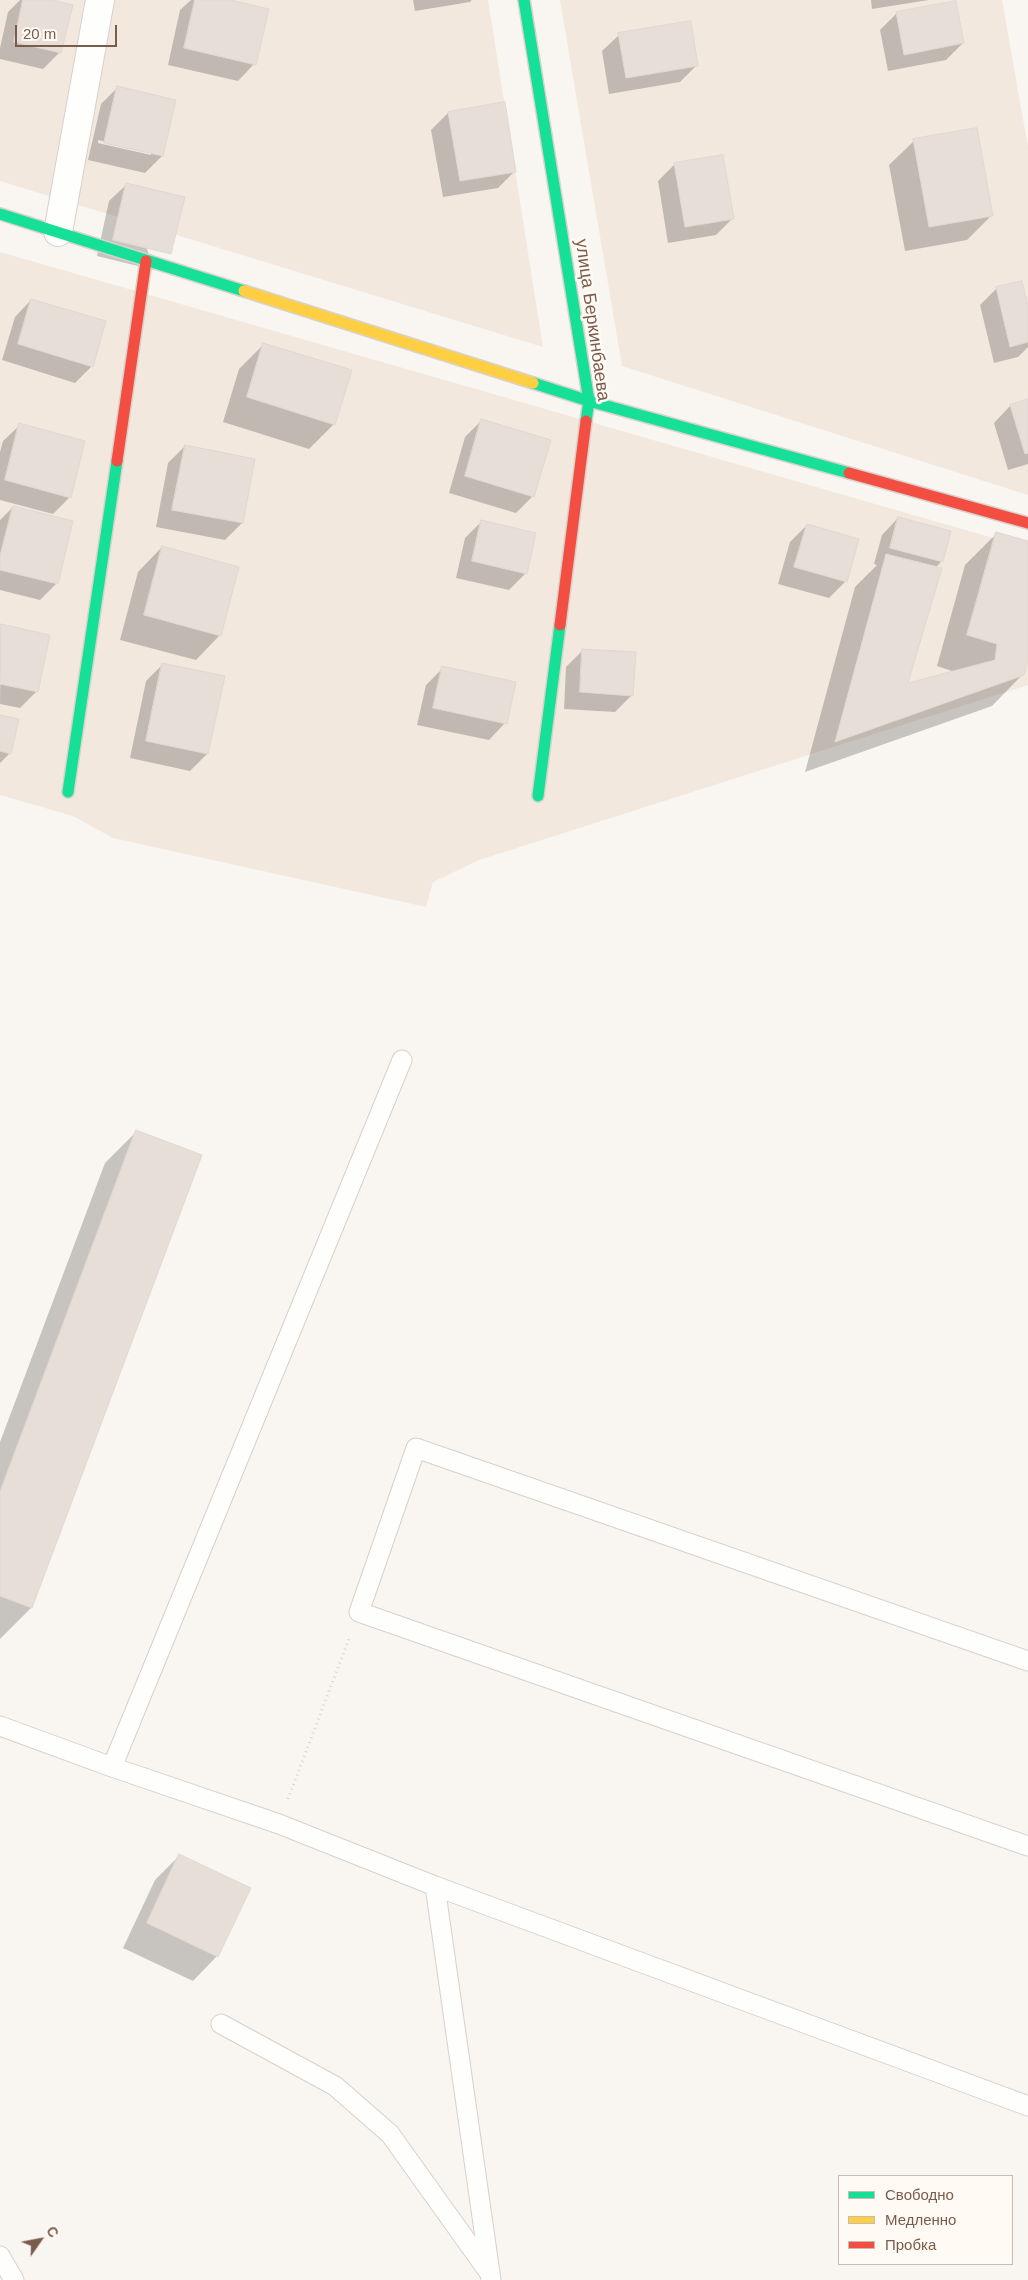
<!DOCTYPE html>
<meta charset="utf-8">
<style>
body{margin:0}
#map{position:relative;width:1028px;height:2280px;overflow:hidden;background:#f9f5f0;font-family:Helvetica,sans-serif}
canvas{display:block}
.legend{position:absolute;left:838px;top:2175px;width:175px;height:90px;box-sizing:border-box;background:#fffaf3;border:1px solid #cabbb1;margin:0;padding:6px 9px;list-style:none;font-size:15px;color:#7a5c4d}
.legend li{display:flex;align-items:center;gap:10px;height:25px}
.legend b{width:25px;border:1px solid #cabbb1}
.north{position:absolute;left:15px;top:2215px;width:50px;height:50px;-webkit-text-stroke:4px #fffaf3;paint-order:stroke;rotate:57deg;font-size:14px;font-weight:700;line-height:20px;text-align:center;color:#7a5c4d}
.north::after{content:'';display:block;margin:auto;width:18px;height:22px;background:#7a5c4d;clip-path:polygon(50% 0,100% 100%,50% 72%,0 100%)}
.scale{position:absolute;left:15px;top:25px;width:102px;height:22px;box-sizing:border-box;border:2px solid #7a5c4d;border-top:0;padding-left:6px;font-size:15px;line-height:18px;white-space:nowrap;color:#7a5c4d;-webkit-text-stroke:4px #fffaf3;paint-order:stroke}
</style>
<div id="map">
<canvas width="1028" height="2280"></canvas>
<ul class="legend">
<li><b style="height:6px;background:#16e098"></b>Свободно</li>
<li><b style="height:6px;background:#ffcf43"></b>Медленно</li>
<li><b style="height:6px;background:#f24e42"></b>Пробка</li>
</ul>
<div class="north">С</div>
<div class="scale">20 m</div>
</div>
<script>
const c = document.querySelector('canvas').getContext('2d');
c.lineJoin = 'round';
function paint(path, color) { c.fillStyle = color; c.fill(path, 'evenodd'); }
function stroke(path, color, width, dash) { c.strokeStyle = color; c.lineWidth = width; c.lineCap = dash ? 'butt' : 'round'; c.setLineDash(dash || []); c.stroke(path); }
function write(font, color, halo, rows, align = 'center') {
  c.font = font + ' Helvetica,sans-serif'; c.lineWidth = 5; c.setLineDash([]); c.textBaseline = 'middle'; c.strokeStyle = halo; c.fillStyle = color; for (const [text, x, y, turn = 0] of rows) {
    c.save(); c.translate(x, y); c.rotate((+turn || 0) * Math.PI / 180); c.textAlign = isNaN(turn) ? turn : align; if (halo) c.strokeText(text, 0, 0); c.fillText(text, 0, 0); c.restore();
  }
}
paint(new Path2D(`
 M0 0H488L543 347 0 181Z
 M560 0H1002L1028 147V495L622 366Z
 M0 252 1028 548V685L479 860 433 882 426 907 113 838 73 816 0 795Z`), '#f2e8de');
paint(new Path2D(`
 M20 0H47L60 52 43 69 0 59V48L8 12Z
 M191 0H225L254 64 238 81 168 65 180 10Z
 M413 0H472L470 2 415 11Z
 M871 0H929L872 9Z
 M897 13 963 43 946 60 888 71 880 30Z
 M619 35 697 65 680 82 609 94 602 51Z
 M118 87 175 101 162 156 145 173 88 160 101 104ZM98 140 151 153V155L98 143Z
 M448 113 515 171 498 188 443 197 431 130Z
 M914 141 992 215 967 240 905 251 889 165Z
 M675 164 732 219 716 235 668 243 658 181Z
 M126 185 154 270 97 256 109 201Z
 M997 288 1028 311V347L1018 357 994 363 980 305Z
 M31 300 92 366 75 383 2 360 15 317Z
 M264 344 334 424 309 449 223 422 239 369Z
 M1028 401V464L1008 470 994 423 1010 406Z
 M482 420 533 496 516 513 449 493 465 437Z
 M20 425 70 497 53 514 0 500V452L3 441Z
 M185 446 254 460 242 523 225 540 156 527 168 463Z
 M13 507 57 583 40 600 0 590V520Z
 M898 518 942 561 936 567 906 685 955 672 937 666 965 565 996 534 1028 542V656L1023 674 992 706 805 772 855 587 877 565 874 564 882 535Z
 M482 521 526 573 509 590 456 578 465 538Z
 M807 525 858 540 845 582 829 598 778 584 790 542Z
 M162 547 220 635 196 660 120 640 138 572Z
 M1 625 37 691 20 708 0 704Z
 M583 650 632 695 615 712 564 709 566 667Z
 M163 664 223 677 207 754 190 771 130 758 146 681Z
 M443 668 505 723 489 740 417 725 426 685Z
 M0 716 10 753 0 763Z
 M136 1132 31 1608 0 1639V1442L105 1163Z
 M180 1855 217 1956 193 1981 123 1948 155 1880Z`), '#0003');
const building = new Path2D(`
 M23 0H53L73 5 61 53 14 42Z
 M195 0H231L269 9 256 65 184 48Z
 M956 1 964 43 904 55 896 12Z
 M691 21 698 66 626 78 618 33Z
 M117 86 176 100 163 156 104 143Z
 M505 102 516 172 460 181 448 112Z
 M977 128 993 216 929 227 913 139Z
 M723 155 734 219 685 227 674 163Z
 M126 183 185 197 171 254 113 240Z
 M1022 281 1028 306V342L1010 347 996 287Z
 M31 299 106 321 93 367 18 344Z
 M263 343 352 370 335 425 247 397Z
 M1028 399V453L1025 454 1010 405Z
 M481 419 551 440 534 497 465 476Z
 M19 423 85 441 71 498 5 480Z
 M185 445 255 459 243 523 172 510Z
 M13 506 73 521 58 584 0 570V556Z
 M898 517 951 531 943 562 890 548Z
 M481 520 536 533 527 574 472 561Z
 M807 524 859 539 847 582 794 567Z
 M996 532 1028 541V661L1024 675 835 742 886 554 942 568 908 683 995 660 997 644 967 635Z
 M162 546 239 567 221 636 144 615Z
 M1 624 50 635 38 692 0 684Z
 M582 649 636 652 633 696 580 692Z
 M162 663 225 676 208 754 146 741Z
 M442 666 516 682 507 724 433 708Z
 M0 715 19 719 11 754 0 751Z
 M136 1130 202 1155 32 1608 0 1596V1492Z
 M179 1854 251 1888 218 1957 147 1923Z`);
paint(building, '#e6ded7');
stroke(building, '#e2d8d2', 1);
const lane = new Path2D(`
 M1028 1661 416 1448 359 1612 1028 1846
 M0 1726 112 1767 279 1824 435 1886 1028 2106
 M112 1767 402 1060
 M435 1886 491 2280
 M221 2024 335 2086 390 2134 488 2271
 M0 2256 14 2280`);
const street = new Path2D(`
 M58 232 100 0`);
const fast = new Path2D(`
 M524 0 589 401 586 421
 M0 214 244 291
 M533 383 589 401 849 473
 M68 792 117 461
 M538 796 560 625`);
const slow = new Path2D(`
 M244 291 533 383`);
const jam = new Path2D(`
 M117 461 146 261
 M849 473 1028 523
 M560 625 586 421`);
stroke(lane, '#d7d1cb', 21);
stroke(street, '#d7d1cb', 30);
stroke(fast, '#d9d2cb', 14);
stroke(slow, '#d9d2cb', 14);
stroke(jam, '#d9d2cb', 14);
stroke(new Path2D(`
 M288 1799 350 1636`), '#dcd5d0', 3, [1, 4]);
stroke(lane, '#fefefd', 19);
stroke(street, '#fefefd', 28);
stroke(fast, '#16e098', 11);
stroke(slow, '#ffcf43', 11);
stroke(jam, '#f24e42', 11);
write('18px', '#7a5c4d', '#fffaf3', [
 ["улица Беркинбаева",592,320,82]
]);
</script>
